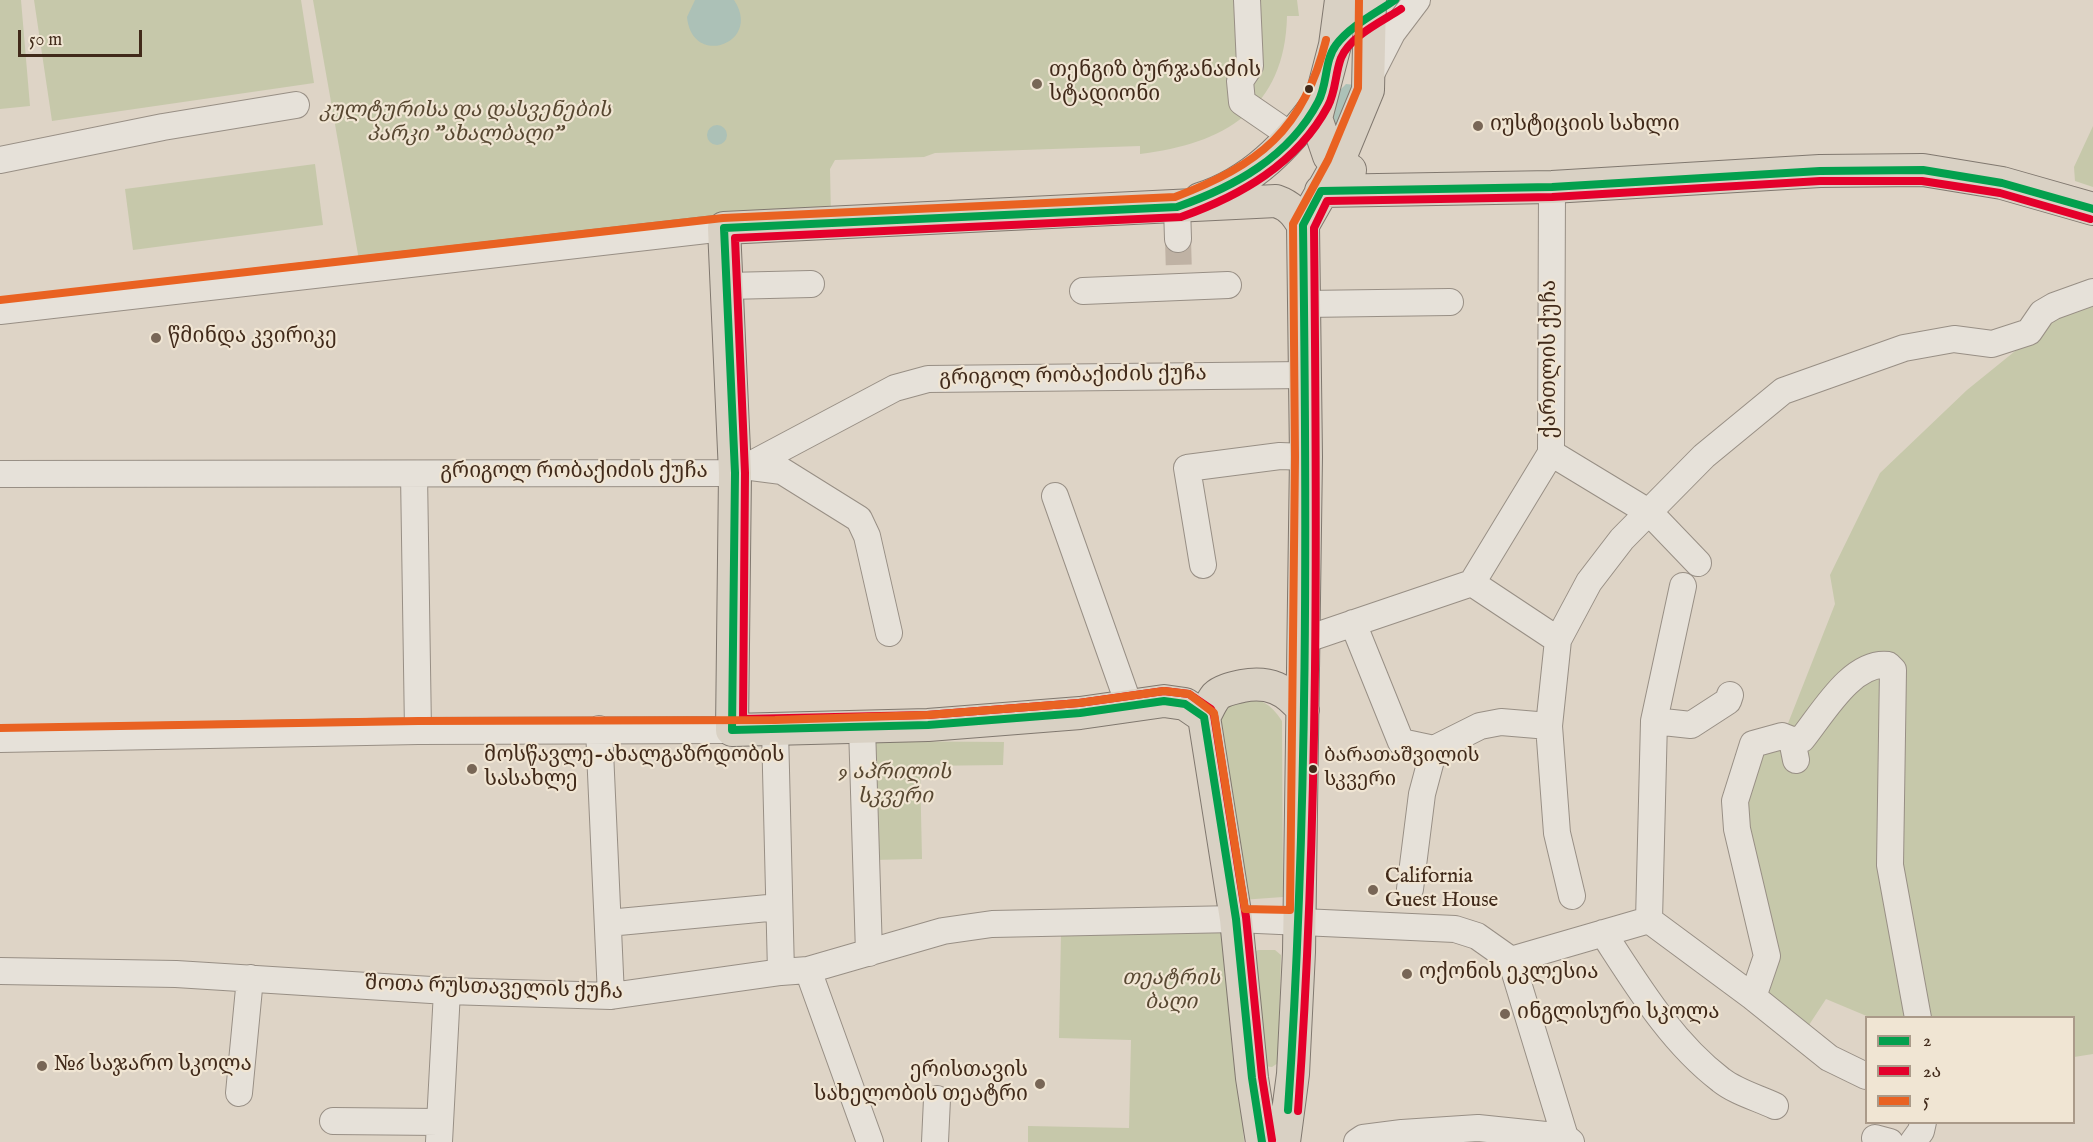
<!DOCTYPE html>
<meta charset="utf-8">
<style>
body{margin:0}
#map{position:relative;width:2093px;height:1142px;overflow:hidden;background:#ded4c6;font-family:"IM FELL English","Noto Serif Georgian",serif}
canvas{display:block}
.legend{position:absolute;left:1865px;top:1016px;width:210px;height:108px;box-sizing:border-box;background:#f0e5d3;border:2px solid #aa9a89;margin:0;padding:8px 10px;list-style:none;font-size:18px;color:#412a1a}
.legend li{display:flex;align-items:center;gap:12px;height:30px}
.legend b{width:30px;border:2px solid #aa9a89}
.scale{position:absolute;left:18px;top:30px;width:124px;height:27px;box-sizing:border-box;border:3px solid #412a1a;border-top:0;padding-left:8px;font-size:18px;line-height:21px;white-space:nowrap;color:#412a1a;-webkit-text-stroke:4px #f0e5d3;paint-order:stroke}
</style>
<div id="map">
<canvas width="2093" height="1142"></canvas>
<ul class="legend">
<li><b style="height:8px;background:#03a04e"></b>2</li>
<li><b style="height:8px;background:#e4002b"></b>2ა</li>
<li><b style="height:8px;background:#e96222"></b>5</li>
</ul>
<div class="scale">50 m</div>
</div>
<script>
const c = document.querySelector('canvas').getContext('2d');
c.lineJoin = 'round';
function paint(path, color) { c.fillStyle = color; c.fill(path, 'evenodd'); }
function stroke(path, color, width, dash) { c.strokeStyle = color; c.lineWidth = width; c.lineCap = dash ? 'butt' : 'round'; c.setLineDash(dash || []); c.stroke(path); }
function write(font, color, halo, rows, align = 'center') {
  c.font = font + ' "IM FELL English","Noto Serif Georgian",serif'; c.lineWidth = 4.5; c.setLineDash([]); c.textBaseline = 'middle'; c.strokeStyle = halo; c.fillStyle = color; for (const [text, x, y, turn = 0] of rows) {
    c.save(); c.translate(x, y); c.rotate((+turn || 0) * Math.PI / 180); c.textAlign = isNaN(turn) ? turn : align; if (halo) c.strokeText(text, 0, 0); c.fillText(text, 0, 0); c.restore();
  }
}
paint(new Path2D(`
 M0 0H21L30 106 0 109Z
 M34 0H301L314 83 52 121Z
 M313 0H1297L1299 16H1287C1285 109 1224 144 1140 154V146L935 153 924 157 835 160 830 169 831 217 359 260Z
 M2093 126V187L2075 181 2074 167Z
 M315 164 323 225 133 250 125 189Z
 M2093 288V1054L2074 1057V1018L1869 1017 1826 999 1809 1025 1766 998 1743 816 1755 763 1785 731 1835 604 1830 575 1880 473 1967 390Z
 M1239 698C1261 698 1270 703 1282 721L1283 897 1241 900 1216 730 1222 709Z
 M868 741 1004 742 1003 765 920 766 922 859 871 860Z
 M1231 926 1244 1142H1028V1126L1129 1128 1131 1040 1059 1038 1061 934Z
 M1258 950H1275L1281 955 1278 1063 1272 1067 1264 1066 1254 952Z`), '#c6c8aa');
paint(new Path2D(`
 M695 0H734C763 43 692 69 687 17Z
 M1346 84 1355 85 1346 132 1328 125 1340 90Z
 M707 135a10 10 0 1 1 20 0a10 10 0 1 1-20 0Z`), '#acc1b7');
stroke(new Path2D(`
 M1178 239 1179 274`), '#bfb2a4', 26, [26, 13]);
const minor = new Path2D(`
 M1247 0 1250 66 1240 81 1242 102 1293 137
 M1370 76 1392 33 1417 0
 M0 160 163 127 296 105
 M1177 207 1178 239
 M727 286 811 284
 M1083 291 1228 285
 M1305 304 1450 302
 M0 311 724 228
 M1551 453 1650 513 1698 563
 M751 467 782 471 859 519 867 536 889 633
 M0 474 735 473 895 388 928 379 1305 375
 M414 474 418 731
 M1055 496 1129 705
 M1203 565 1187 468 1280 456 1306 457
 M1472 583 1558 640
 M1353 623 1401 742 1434 749 1422 794 1410 889
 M1304 640 1472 583 1551 453 1552 187
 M1654 721 1691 725 1728 701 1730 695
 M862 727 869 953
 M599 729 611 996
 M775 730 781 972
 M0 739 418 731 732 730
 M1434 749 1480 726 1501 722 1549 726
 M1796 760 1792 740 1802 739C1823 713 1852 661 1888 665L1893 670 1890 865 1918 1018
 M1572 896 1557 833 1549 726 1558 640 1589 582 1622 539 1704 456 1783 391 1904 348 1954 339 1992 344 2029 332 2042 313 2054 306 2093 292
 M1649 920 1654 721 1683 586
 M1649 920 1753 997 1829 1058 1866 1076
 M608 923 779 907
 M1603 933C1637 985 1671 1042 1721 1080 1736 1092 1758 1098 1775 1106
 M1511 960 1565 1137 1571 1142
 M1511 960 1649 920
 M808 970 870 1142
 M0 971 176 974 447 991 611 996 781 972 808 970 943 931 992 924 1236 919 1455 929 1477 936 1511 960
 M1753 997 1767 956 1737 829 1735 801 1753 744 1782 736 1792 740
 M239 1093 250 978
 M333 1121 439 1122
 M1875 1138 1890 1142
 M439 1142 447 991
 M935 1142 937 1099
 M1357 1142 1363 1138 1402 1133 1478 1128 1565 1137
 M1913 1142 1921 1131 1923 1122`);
const major = new Path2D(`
 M1341 0 1335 45 1316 118 1329 156 1337 165 1350 170
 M1321 191 1552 187 1820 171 1923 170 2002 183 2093 209
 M1200 199C1252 183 1288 144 1319 102
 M1204 717 1185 704 1164 701 1080 713 928 725 732 730 735 473 724 228 1276 201C1290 206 1295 212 1303 225
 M1262 1142 1252 1078 1236 919 1204 717C1208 710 1211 702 1216 696 1222 690 1234 688 1242 686 1269 681 1286 689 1303 710
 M1284 1142 1293 1074 1299 952 1306 457 1303 225 1337 165 1368 90 1370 0`);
stroke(minor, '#988f85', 28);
stroke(major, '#80786f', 34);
stroke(minor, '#e6e1d9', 26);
stroke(major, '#d9d1c4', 32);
stroke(new Path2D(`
 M1288 1110C1308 816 1307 520 1303 225L1321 191 1552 187 1820 171 1923 170 2002 183 2093 209
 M1262 1142 1252 1078 1236 919 1204 717 1185 704 1164 701 1080 713 928 725 732 730 735 473 724 228 1177 207C1234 187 1289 157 1318 102 1328 84 1324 61 1336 45 1350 26 1376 13 1395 0`), '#03a04e', 8);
stroke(new Path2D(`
 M1298 1111C1319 817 1317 522 1314 228L1327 201 1552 197 1820 181H1922L2000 193 2090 219
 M1272 1140 1262 1077 1246 917 1214 715 1211 709 1189 694 1164 691 1079 703 927 715 743 719 745 473 735 238 1181 217C1240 196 1297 164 1328 106 1336 91 1335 74 1341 58 1350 36 1383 21 1401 9`), '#e4002b', 8);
stroke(new Path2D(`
 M0 300 723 218 1175 197C1259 165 1304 130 1326 40
 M0 728 418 721 775 720 927 715 1079 703 1164 691 1189 694 1214 713 1245 909 1290 910 1295 457 1293 224 1328 160 1358 88 1359 0`), '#e96222', 8);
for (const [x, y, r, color] of [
 [1037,84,6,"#786656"],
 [1309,89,5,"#412a1a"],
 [1478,126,6,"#786656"],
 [156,338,6,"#786656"],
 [472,769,6,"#786656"],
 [1313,769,5,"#412a1a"],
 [1373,890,6,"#786656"],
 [1407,974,6,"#786656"],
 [1505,1014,6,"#786656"],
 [42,1066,6,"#786656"],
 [1040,1084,6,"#786656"]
]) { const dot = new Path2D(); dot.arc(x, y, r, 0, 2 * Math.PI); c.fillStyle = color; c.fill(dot); stroke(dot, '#f0e5d3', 2); }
write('20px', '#412a1a', '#f0e5d3', [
 ["ბარათაშვილის",1324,757],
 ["სკვერი",1324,781]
], 'left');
write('21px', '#412a1a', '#f0e5d3', [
 ["თენგიზ ბურჯანაძის",1049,72],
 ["სტადიონი",1049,96],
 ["იუსტიციის სახლი",1490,126],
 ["წმინდა კვირიკე",168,338],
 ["მოსწავლე-ახალგაზრდობის",484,757],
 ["სასახლე",484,781],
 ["California",1385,878],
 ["Guest House",1385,902],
 ["ოქონის ეკლესია",1419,974],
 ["ინგლისური სკოლა",1517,1014],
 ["№6 საჯარო სკოლა",54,1066],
 ["ერისთავის",1028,1072,"right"],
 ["სახელობის თეატრი",1028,1096,"right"]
], 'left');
write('italic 21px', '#584832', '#f0e5d3', [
 ["კულტურისა და დასვენების",465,112],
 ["პარკი \"ახალბაღი\"",465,136],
 ["9 აპრილის",895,774],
 ["სკვერი",895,798],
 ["თეატრის",1171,980],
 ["ბაღი",1171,1004]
]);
write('21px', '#412a1a', '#f0e5d3', [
 ["ქართლის ქუჩა",1551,359,-90],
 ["გრიგოლ რობაქიძის ქუჩა",1073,377,-1],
 ["გრიგოლ რობაქიძის ქუჩა",574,473],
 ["შოთა რუსთაველის ქუჩა",494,989,2]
]);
</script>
